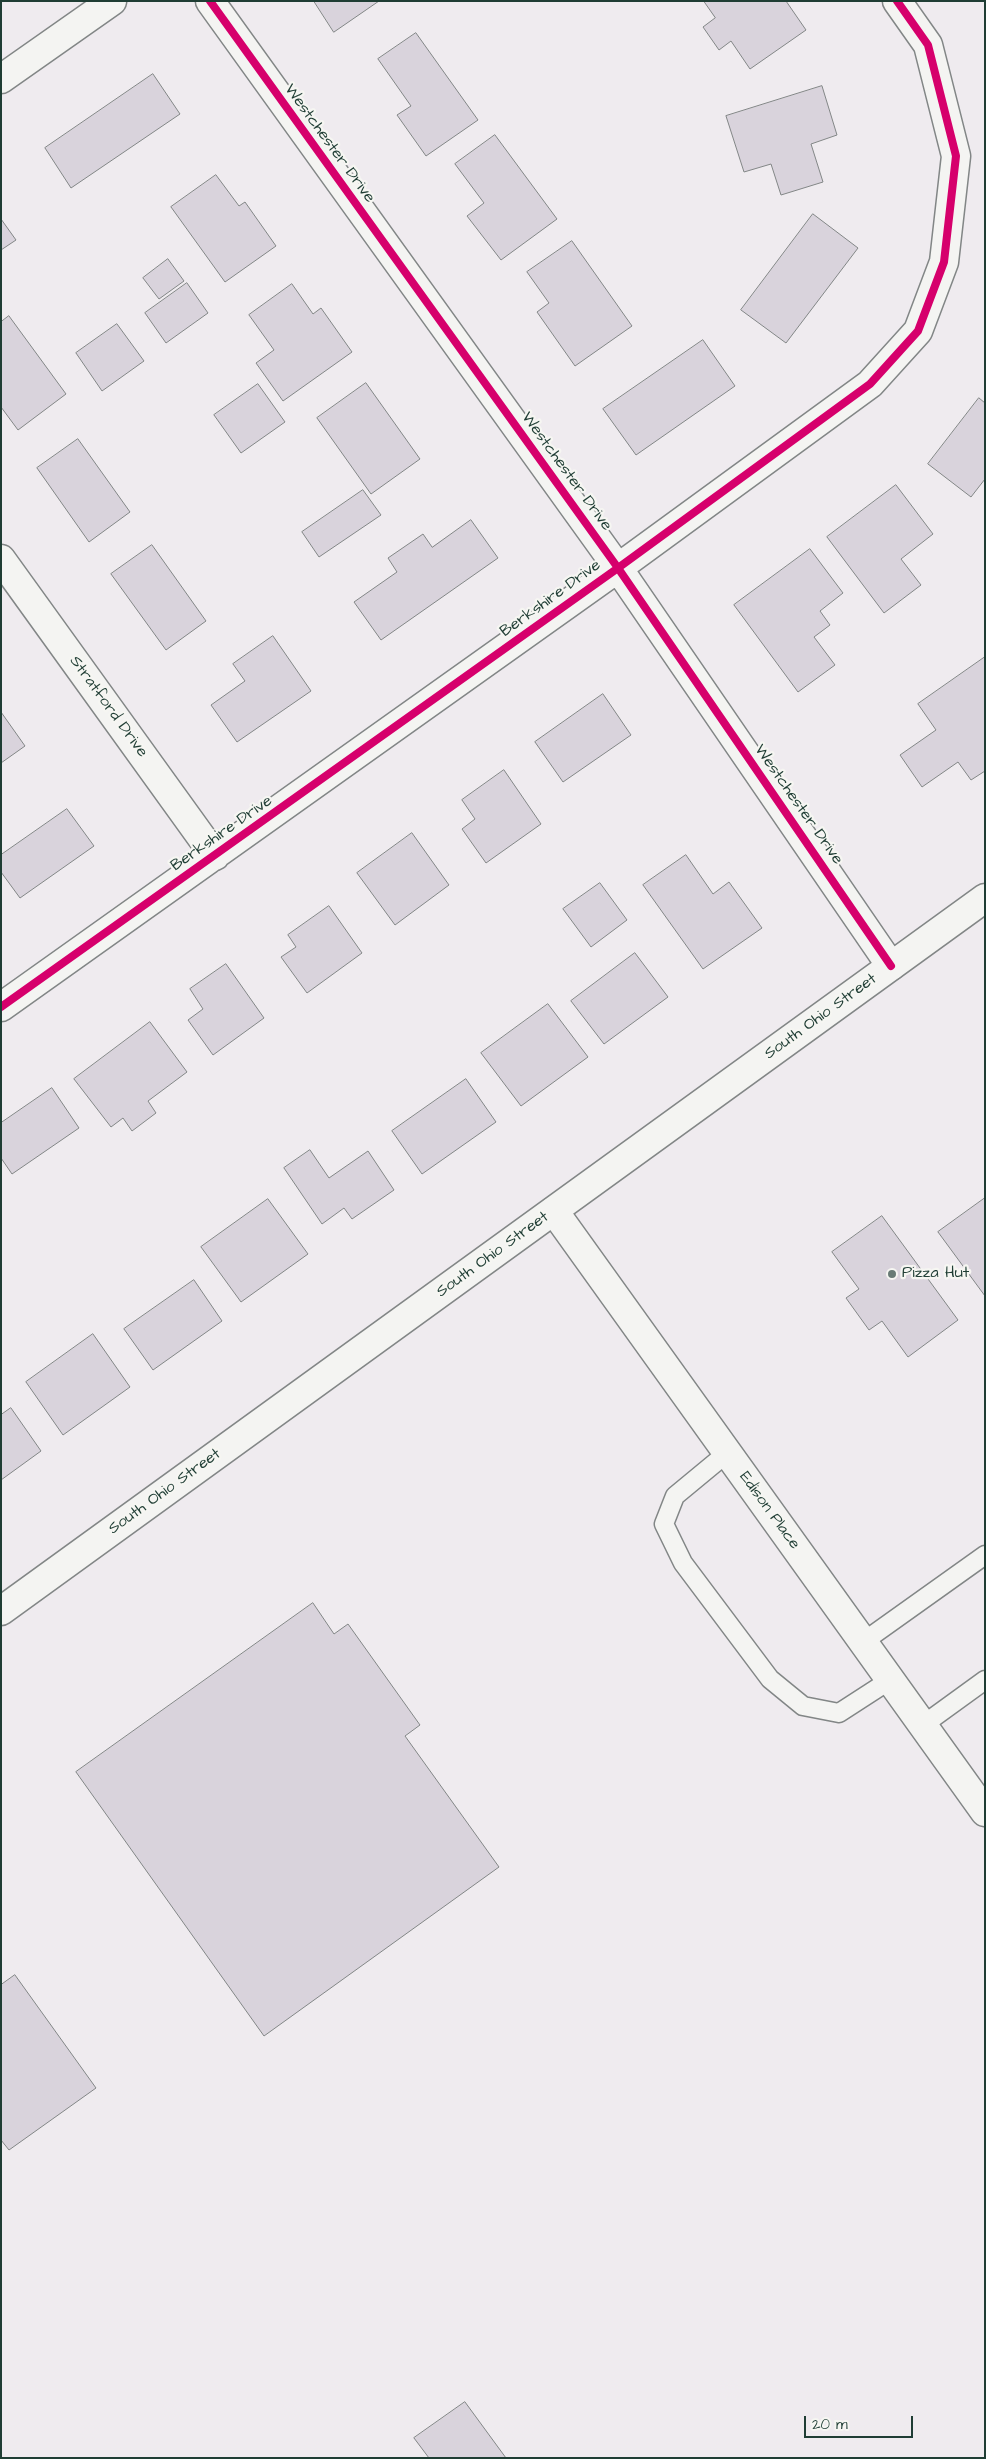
<!DOCTYPE html>
<style>
body{margin:0}
#map{position:relative;width:986px;height:2459px;overflow:hidden;background:#efebef;font-family:"Architects Daughter",sans-serif}
canvas{display:block}
.frame{position:absolute;inset:0;border:2px solid #1f3d34;pointer-events:none}
.scale{position:absolute;left:804px;top:2416px;width:109px;height:22px;box-sizing:border-box;border:2px solid #1f3d34;border-top:0;padding-left:6px;font-size:15px;line-height:18px;white-space:nowrap;color:#1f3d34;-webkit-text-stroke:4px #f6f6f2;paint-order:stroke}
</style>
<div id="map">
<canvas width="986" height="2459"></canvas>
<div class="frame"></div>
<div class="scale">20 m</div>
</div>
<script>
const c = document.querySelector('canvas').getContext('2d');
c.lineJoin = 'round';
function paint(path, color) { c.fillStyle = color; c.fill(path, 'evenodd'); }
function stroke(path, color, width, dash) { c.strokeStyle = color; c.lineWidth = width; c.lineCap = dash ? 'butt' : 'round'; c.setLineDash(dash || []); c.stroke(path); }
function write(font, color, halo, rows, align = 'center') {
  c.font = font + ' "Architects Daughter",sans-serif'; c.lineWidth = 4.5; c.setLineDash([]); c.textBaseline = 'middle'; c.strokeStyle = halo; c.fillStyle = color; for (const [text, x, y, turn = 0] of rows) {
    c.save(); c.translate(x, y); c.rotate((+turn || 0) * Math.PI / 180); c.textAlign = isNaN(turn) ? turn : align; if (halo) c.strokeText(text, 0, 0); c.fillText(text, 0, 0); c.restore();
  }
}
const building = new Path2D(`
 M314 1H379L334 32Z
 M704 1H786L806 30 750 69 731 41 719 50 703 27 715 18Z
 M416 33 478 120 426 156 397 115 411 106 378 59Z
 M153 74 180 114 71 188 45 148Z
 M822 86 837 135 811 144 823 182 781 195 771 164 744 172 726 116Z
 M495 135 557 219 501 260 467 216 484 203 455 164Z
 M216 175 239 206 245 202 276 246 225 282 171 207Z
 M813 214 858 248 786 343 741 310Z
 M1 219 16 240 1 250Z
 M572 241 632 326 575 366 537 312 549 303 527 272Z
 M168 259 184 281 159 299 143 278Z
 M187 283 208 313 166 343 145 313Z
 M292 284 313 314 321 308 352 352 283 401 256 363 274 350 249 315Z
 M9 316 66 394 18 430 1 407V322Z
 M117 324 144 361 102 391 76 353Z
 M703 340 735 386 636 455 603 409Z
 M366 383 420 459 371 494 317 418Z
 M258 384 285 422 241 453 214 415Z
 M979 398 985 403V479L971 497 928 464Z
 M78 439 130 512 89 542 37 468Z
 M896 485 933 534 901 559 921 585 884 613 827 537Z
 M363 490 381 515 319 557 302 532Z
 M471 520 498 558 381 640 354 602 397 572 388 558 423 534 432 547Z
 M152 545 206 621 166 650 111 574Z
 M810 549 843 593 820 611 830 625 814 637 835 665 798 692 734 605Z
 M273 636 311 691 237 742 211 705 245 681 233 664Z
 M985 657V771L971 780 958 762 922 787 900 755 936 730 918 704Z
 M603 694 631 735 563 782 535 742Z
 M1 712 25 746 1 763Z
 M504 770 541 824 486 863 462 829 475 819 462 800Z
 M67 809 94 846 20 898 1 872V855Z
 M412 833 449 885 395 925 357 873Z
 M686 855 713 894 729 882 762 928 703 969 643 885Z
 M600 883 627 920 591 947 563 909Z
 M329 906 362 953 307 993 281 957 296 947 288 935Z
 M635 953 668 997 604 1044 571 1001Z
 M226 964 264 1018 213 1055 188 1020 203 1009 190 989Z
 M548 1004 588 1057 521 1106 481 1053Z
 M150 1022 187 1072 148 1101 156 1113 132 1131 123 1118 111 1127 74 1079Z
 M466 1079 496 1122 422 1174 392 1131Z
 M52 1088 79 1128 12 1174 1 1158V1123Z
 M310 1150 329 1178 368 1151 394 1190 352 1219 344 1208 322 1224 284 1168Z
 M985 1198V1296L938 1232Z
 M268 1199 308 1254 241 1302 201 1247Z
 M882 1216 958 1320 908 1357 882 1321 869 1330 846 1298 859 1289 832 1252Z
 M194 1280 222 1321 153 1370 124 1329Z
 M93 1334 130 1387 63 1435 26 1382Z
 M11 1408 41 1451 1 1480V1415Z
 M313 1603 334 1634 348 1624 420 1725 405 1736 499 1867 264 2036 76 1772Z
 M15 1975 96 2088 9 2150 1 2140V1985Z
 M465 2402 506 2458H429L414 2438Z`);
paint(building, '#d9d3dc');
stroke(building, '#828686', 1);
const lane = new Path2D(`
 M727 1453 675 1496 664 1524 683 1563 770 1679 803 1706 839 1713 890 1680
 M863 1642 985 1555
 M923 1725 985 1680`);
const street = new Path2D(`
 M210 1 618 568 891 966
 M1 79 112 1
 M1 559 215 856
 M1 1007 618 568 870 384 918 331 944 262 956 156 928 45 897 1
 M554 1211 985 1812`);
const secondary = new Path2D(`
 M1 1611 985 898`);
stroke(lane, '#828686', 21);
stroke(street, '#828686', 31);
stroke(secondary, '#828686', 31);
stroke(lane, '#f4f4f2', 18);
stroke(street, '#f4f4f2', 28);
stroke(secondary, '#f4f4f2', 28);
stroke(new Path2D(`
 M210 1 618 568 891 966
 M1 1007 618 568 870 384 918 331 944 262 956 156 928 45 897 1`), '#d6006c', 8);
for (const [x, y, r, color] of [
 [892,1274,5,"#687a75"]
]) { const dot = new Path2D(); dot.arc(x, y, r, 0, 2 * Math.PI); c.fillStyle = color; c.fill(dot); stroke(dot, '#f6f6f2', 2); }
write('16px', '#1f3d34', '#f6f6f2', [
 ["Westchester Drive",329,144,54],
 ["Westchester Drive",566,472,54],
 ["Berkshire Drive",551,599,-36],
 ["Stratford Drive",108,707,54],
 ["Westchester Drive",798,805,55],
 ["Berkshire Drive",222,834,-35],
 ["South Ohio Street",821,1017,-36],
 ["South Ohio Street",493,1255,-36],
 ["South Ohio Street",165,1492,-36],
 ["Edison Place",769,1511,54]
]);
write('16px', '#1f3d34', '#f6f6f2', [
 ["Pizza Hut",902,1274]
], 'left');
</script>
